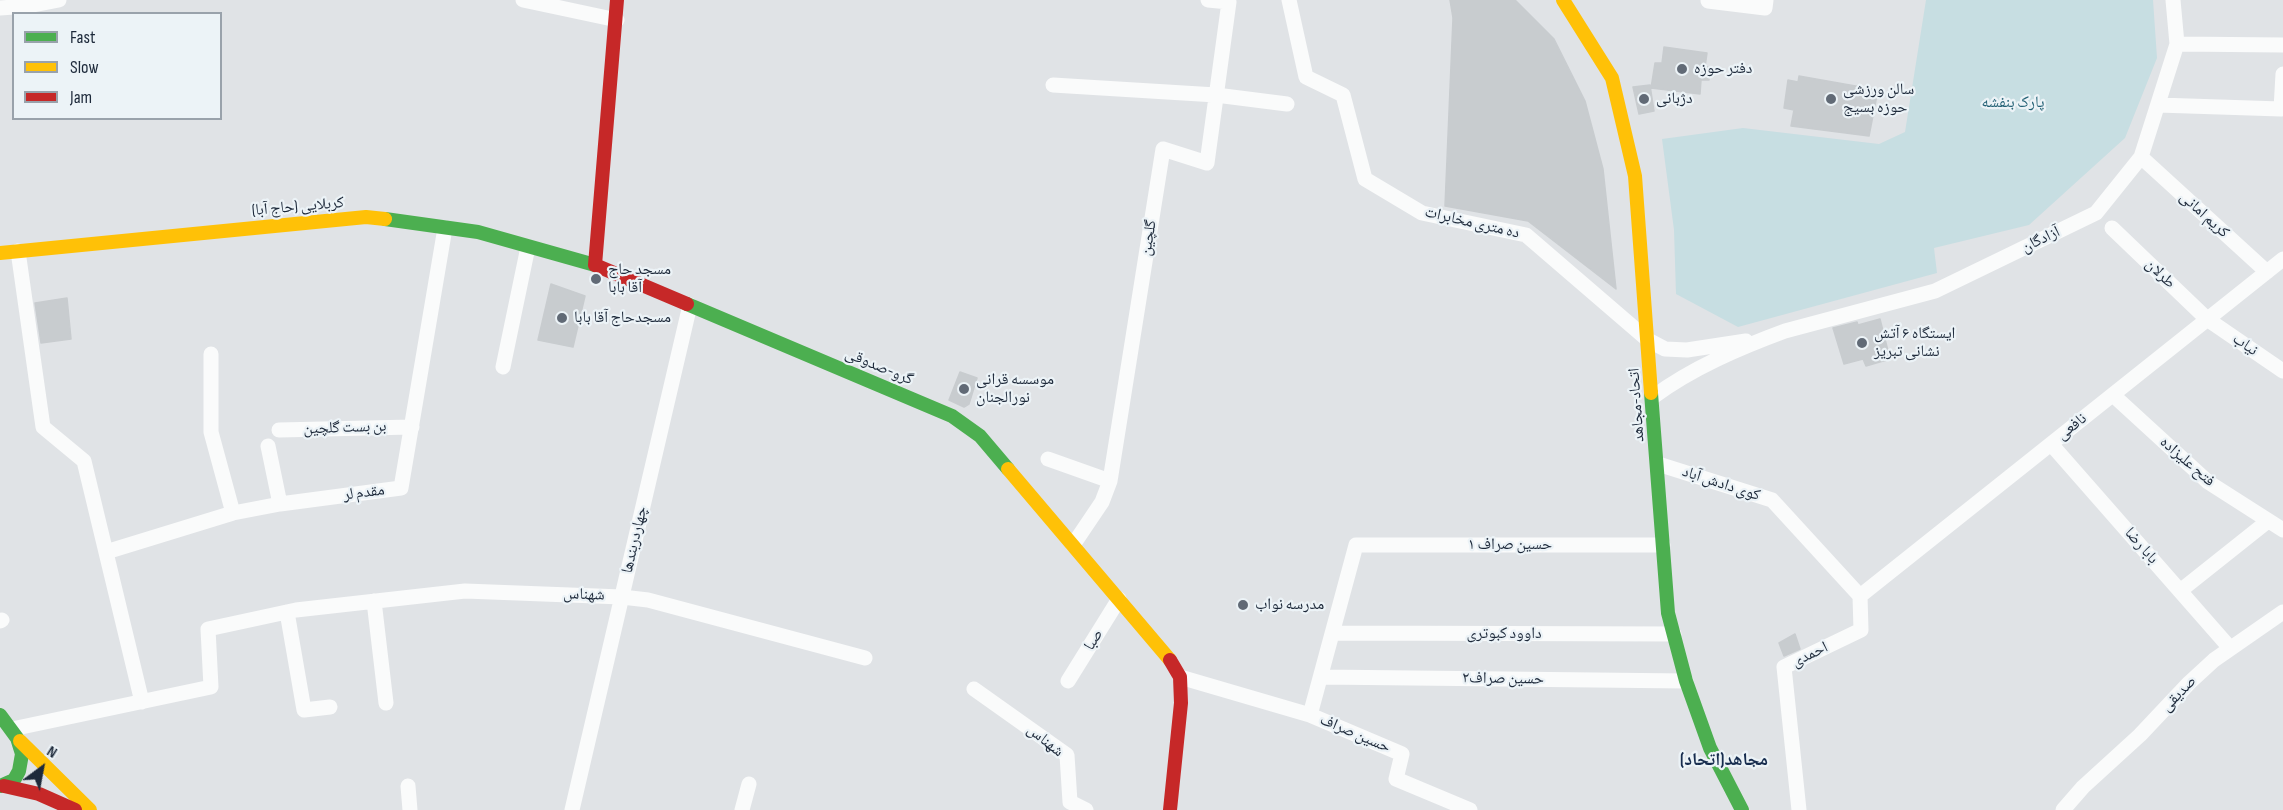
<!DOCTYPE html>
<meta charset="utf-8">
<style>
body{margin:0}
#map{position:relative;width:2283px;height:810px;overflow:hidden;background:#e0e3e6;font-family:"Sofia Sans Condensed",sans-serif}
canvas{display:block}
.legend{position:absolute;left:12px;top:12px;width:210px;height:108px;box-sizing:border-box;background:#ecf3f7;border:2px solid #99a2ab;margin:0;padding:8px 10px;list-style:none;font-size:18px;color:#1d293a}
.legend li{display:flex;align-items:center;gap:12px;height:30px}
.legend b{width:30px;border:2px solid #99a2ab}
.north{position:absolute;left:12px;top:738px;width:60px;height:60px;-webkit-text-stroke:4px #ecf3f7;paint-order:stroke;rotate:32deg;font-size:16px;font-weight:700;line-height:24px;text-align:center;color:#1d293a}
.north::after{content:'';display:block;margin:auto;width:21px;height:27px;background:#1d293a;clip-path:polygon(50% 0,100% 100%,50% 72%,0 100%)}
</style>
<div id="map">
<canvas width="2283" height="810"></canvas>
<ul class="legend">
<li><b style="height:8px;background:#4caf50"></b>Fast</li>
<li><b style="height:8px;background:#ffc107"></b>Slow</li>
<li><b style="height:8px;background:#c62828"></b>Jam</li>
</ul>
<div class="north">N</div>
</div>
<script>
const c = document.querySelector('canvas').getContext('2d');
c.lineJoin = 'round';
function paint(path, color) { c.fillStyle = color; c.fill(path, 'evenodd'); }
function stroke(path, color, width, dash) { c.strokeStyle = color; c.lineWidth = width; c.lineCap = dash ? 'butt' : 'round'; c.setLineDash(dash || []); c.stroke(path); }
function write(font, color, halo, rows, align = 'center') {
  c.font = font + ' "Sofia Sans Condensed","Noto Naskh Arabic",sans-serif'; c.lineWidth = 4.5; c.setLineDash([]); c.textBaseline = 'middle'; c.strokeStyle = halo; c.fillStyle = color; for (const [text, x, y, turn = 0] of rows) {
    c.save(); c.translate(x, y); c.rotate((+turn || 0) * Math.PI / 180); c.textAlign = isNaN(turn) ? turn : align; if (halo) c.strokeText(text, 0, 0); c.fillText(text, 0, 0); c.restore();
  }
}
paint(new Path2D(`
 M1926 0H2153L2157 58 2125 138 2029 225 1934 248 1937 273 1738 327 1676 294 1674 230 1662 139 1743 128 1879 144 1905 132Z`), '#c7dee2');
const building = new Path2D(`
 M1450 0H1515L1554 39 1585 101 1603 169 1616 289 1528 221 1445 206 1453 18Z
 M1664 47 1707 53 1705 67H1711L1709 80H1701L1700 94 1651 88 1655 63H1662Z
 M1799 76 1878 90 1869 136 1791 126 1794 110 1784 108 1788 80 1798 82Z
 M1650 85 1654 111 1639 114 1633 87Z
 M551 284 585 296 573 347 538 340Z
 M67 298 71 339 41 343 35 303Z
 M1880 319 1890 359 1866 366 1863 359 1844 364 1833 328 1857 322 1858 325Z
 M960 372 977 378 969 404 964 407 949 400Z
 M1795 634 1800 649 1784 656 1779 643Z`);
paint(building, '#c8cccf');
stroke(building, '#c8cccf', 1.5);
stroke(new Path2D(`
 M523 0 617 20
 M1289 0 1306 77 1343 95 1365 179 1422 213 1526 235 1648 340 1665 349 1687 350 1746 341
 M1708 1 1765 8 1766 0
 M0 8 28 6 59 0
 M2177 44 2283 45
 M1053 85 1216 95 1287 104
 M2158 105 2281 109 2283 74
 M2141 157 2267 272
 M2112 228 2207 319 2283 371
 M18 251 43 427 84 461 142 702
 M211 354V432L233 513
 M503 367 528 247
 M2113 395 2208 482 2283 530
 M1653 397C1692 368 1739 348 1785 331L1935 291 2096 213 2141 157 2177 44 2173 0
 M279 430 412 427
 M2051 444 2230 648
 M268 446 280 504
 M1048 459 1110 481
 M1658 464 1772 500 1860 596 1861 630 1784 667 1799 810
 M1073 545 1102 502 1110 481 1163 149 1207 163 1229 2 1208 0
 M106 552 233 513 280 504 401 488 445 228
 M2180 591 2268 521
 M1860 596 2283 259
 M374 601 386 703
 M287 612 304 710 330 707
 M0 621 2 620
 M1334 633 1674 634
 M1180 677 1310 715 1356 545H1663
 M1321 677 1686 681
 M1068 681 1119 599
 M974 689 1067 755 1070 802 1086 810
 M1310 715 1402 754 1396 779 1470 810
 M12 729 211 687 208 629 296 610 465 591 622 597 648 600 865 658
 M408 786 410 810
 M572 810 690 305
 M742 810 749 784
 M2063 810 2083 787 2140 735 2189 683 2214 660 2283 612`), '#fafbfb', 15);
stroke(new Path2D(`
 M385 219 478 232 595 265
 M687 304 952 416 980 436 1008 469
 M1651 393 1668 613 1686 681 1710 748 1742 810
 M0 715 17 738 22 754 19 771 14 780 0 786`), '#4caf50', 14);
stroke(new Path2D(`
 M1563 0 1612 78 1635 176 1651 393
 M0 253 366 217 385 219
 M1008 469 1170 660
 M20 741 90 810`), '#ffc107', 14);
stroke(new Path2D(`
 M617 0 595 265 687 304
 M4 786 39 794 75 810
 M1170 810 1181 703 1180 677 1170 660`), '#c62828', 14);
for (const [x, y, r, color] of [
 [1682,69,6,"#616a76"],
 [1644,99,6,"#616a76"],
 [1831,99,6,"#616a76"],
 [596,279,6,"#616a76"],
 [562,318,6,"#616a76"],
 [1862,343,6,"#616a76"],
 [964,389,6,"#616a76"],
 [1243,605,6,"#616a76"]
]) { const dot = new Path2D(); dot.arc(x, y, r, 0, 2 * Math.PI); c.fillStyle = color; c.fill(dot); stroke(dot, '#ecf3f7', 2); }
write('16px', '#1d293a', '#ecf3f7', [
 ["دفتر حوزه",1694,69],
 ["سالن ورزشی",1843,90],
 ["حوزه بسیج",1843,108],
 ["دژبانی",1656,99],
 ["مسجد حاج",608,270],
 ["آقا بابا",608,288],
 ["مسجدحاج آقا بابا",574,318],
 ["ایستگاه ۶ آتش",1874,334],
 ["نشانی تبریز",1874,352],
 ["موسسه قرانی",976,380],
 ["نورالجنان",976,398],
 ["مدرسه نواب",1255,605]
], 'left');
write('16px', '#236175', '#ecf3f7', [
 ["پارک بنفشه",2013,103]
]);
write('16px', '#1d293a', '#ecf3f7', [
 ["کربلایی (حاج آبا)",298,207,-5],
 ["کریم امانی",2204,215,42],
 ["ده متری مخابرات",1472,223,13],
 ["گلچین",1149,238,-81],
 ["آزادگان",2041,240,-26],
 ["طرلان",2160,274,44],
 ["نیاب",2245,345,35],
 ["گرو-صدوقی",879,367,23],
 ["اتحاد-مجاهد",1637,405,-94],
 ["نافعی",2072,427,-38],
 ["بن بست گلچین",345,428,-2],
 ["فتح علیزاده",2187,462,41],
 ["کوی دادش آباد",1721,484,18],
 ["مقدم لر",364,493,-7],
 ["چهاردربندها",635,540,-77],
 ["حسین صراف ۱",1510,545],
 ["بابا رضا",2141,546,49],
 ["شهناس",584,595,2],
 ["داوود کبوتری",1504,634],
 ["صبا",1094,640,-58],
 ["احمدی",1810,655,-26],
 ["حسین صراف۲",1503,679,1],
 ["صدیقی",2179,694,-46],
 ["حسین صراف",1355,734,23],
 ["شهناس",1045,741,39]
]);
write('bold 18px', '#172c4e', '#ecf3f7', [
 ["مجاهد(اتحاد)",1724,760]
]);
</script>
